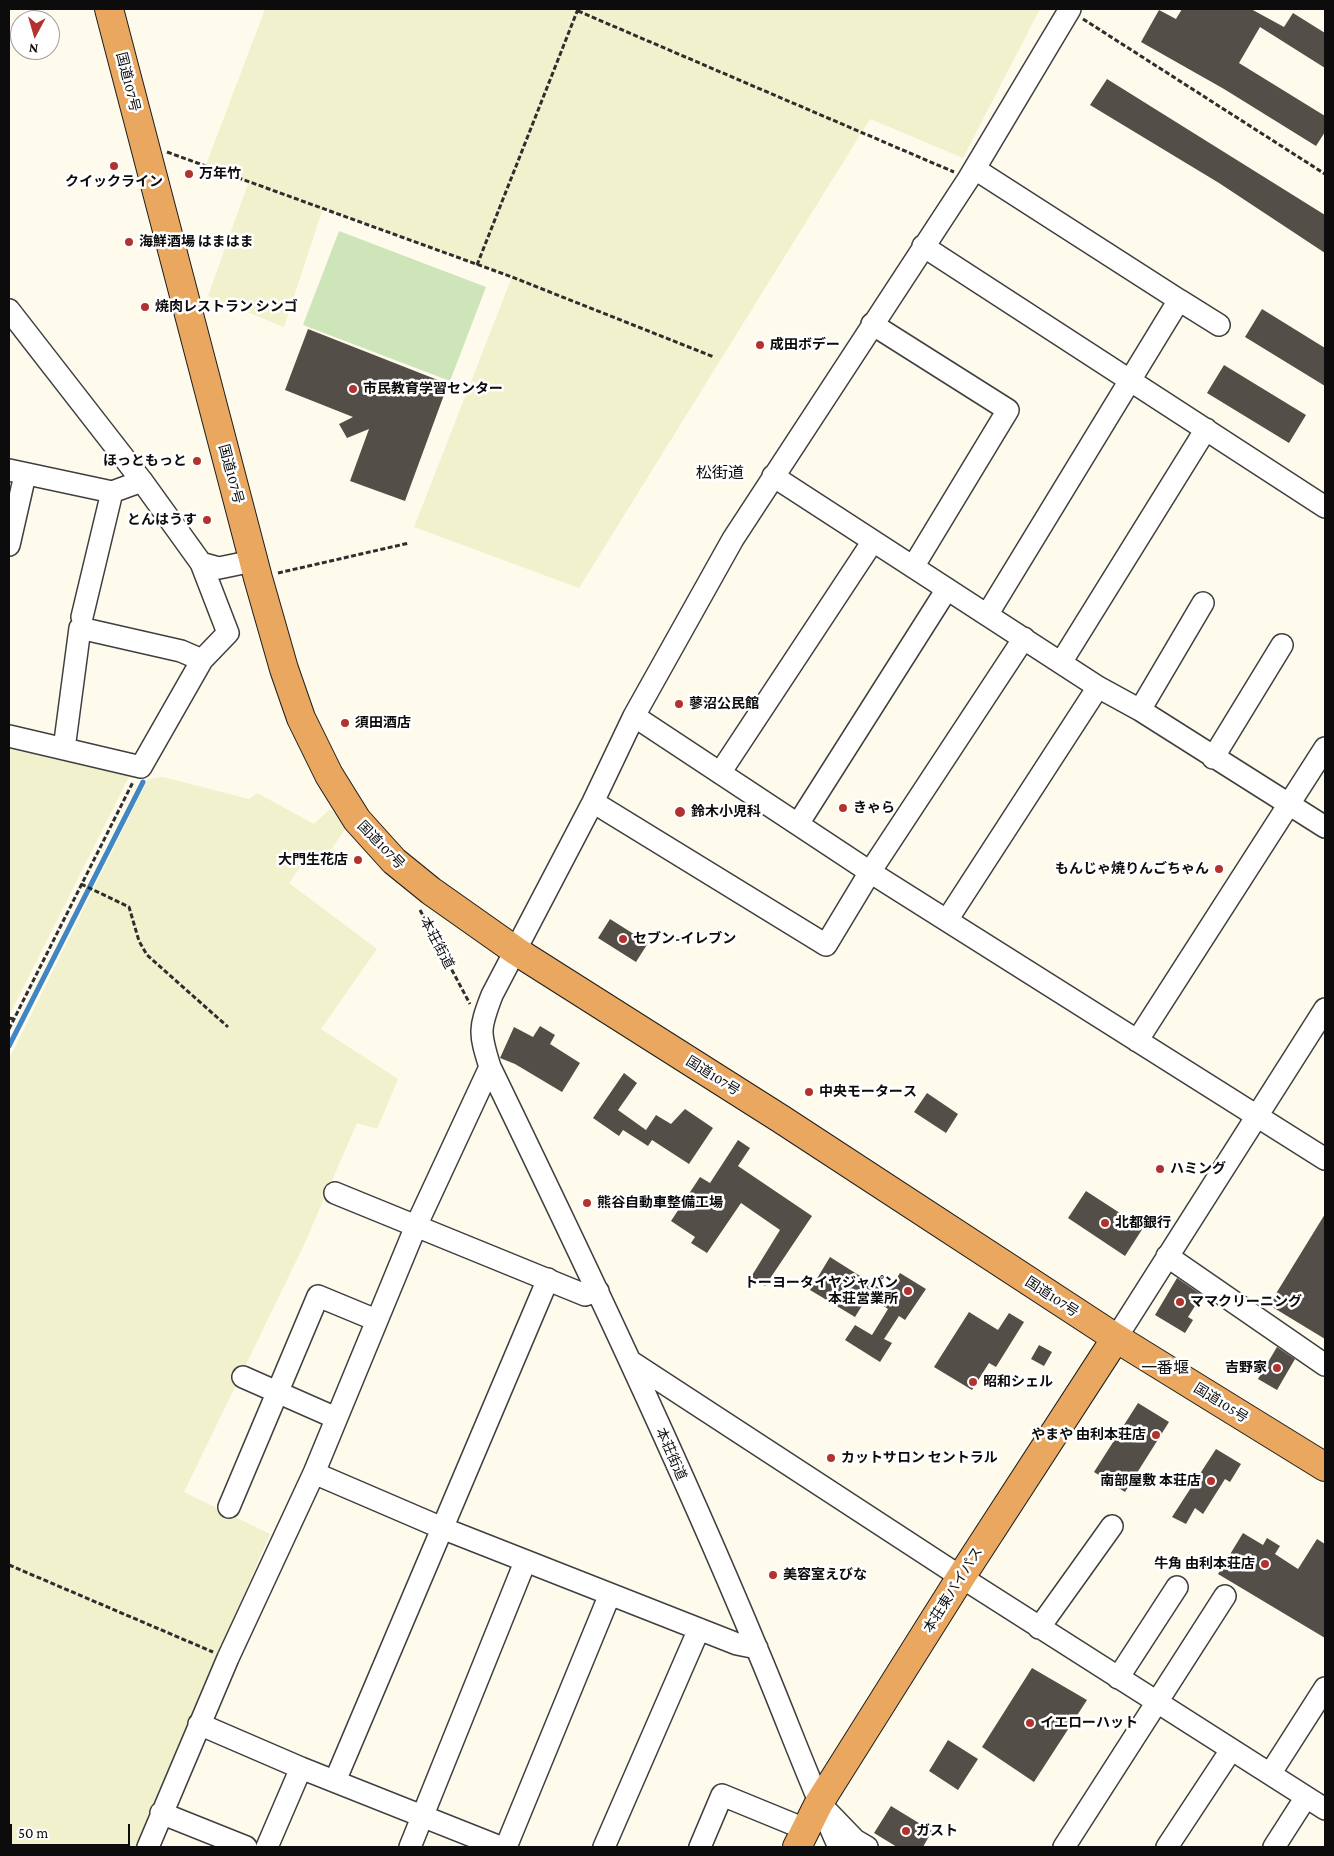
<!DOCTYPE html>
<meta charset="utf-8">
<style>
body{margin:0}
#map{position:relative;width:1334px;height:1856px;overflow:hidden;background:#fefbec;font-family:"Crimson Pro",serif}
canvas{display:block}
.frame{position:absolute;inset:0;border:10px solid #0c0c0c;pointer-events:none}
.north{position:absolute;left:10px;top:10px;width:50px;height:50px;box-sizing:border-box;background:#fff;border:1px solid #9e9e9e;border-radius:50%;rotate:186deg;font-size:14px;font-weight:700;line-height:20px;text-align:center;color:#0c0c0c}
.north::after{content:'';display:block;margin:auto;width:18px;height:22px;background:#b1322f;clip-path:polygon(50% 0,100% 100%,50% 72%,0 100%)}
.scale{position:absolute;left:10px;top:1824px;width:120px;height:22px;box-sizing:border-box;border:2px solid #0c0c0c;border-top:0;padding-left:6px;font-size:15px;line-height:18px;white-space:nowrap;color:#0c0c0c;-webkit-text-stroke:4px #fff;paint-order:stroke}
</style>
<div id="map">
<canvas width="1334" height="1856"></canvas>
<div class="frame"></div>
<div class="north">N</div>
<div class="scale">50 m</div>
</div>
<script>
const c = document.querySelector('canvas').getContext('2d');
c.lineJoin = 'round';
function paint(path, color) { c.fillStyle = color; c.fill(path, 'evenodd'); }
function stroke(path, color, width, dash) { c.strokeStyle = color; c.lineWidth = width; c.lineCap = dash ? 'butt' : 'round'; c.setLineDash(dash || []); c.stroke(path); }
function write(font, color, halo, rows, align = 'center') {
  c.font = font + ' "Crimson Pro","Noto Sans JP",serif'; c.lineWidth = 5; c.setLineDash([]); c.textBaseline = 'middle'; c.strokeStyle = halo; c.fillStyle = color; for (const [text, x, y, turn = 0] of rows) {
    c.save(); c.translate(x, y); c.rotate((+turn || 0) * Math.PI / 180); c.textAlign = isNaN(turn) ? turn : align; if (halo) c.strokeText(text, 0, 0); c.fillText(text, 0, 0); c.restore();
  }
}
paint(new Path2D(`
 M265 9H1040L963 158 870 119 579 588 414 527 512 277 323 208 284 327 208 296 249 181 206 165Z
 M9 743 131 773 9 1016Z
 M163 777 249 799 257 793 314 824 330 809 348 825 324 860 309 855 289 883 377 949 321 1029 398 1079 377 1129 357 1123 303 1247 184 1492 270 1534 177 1748 137 1847H9V1059L148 779Z`), '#f1f1ce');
paint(new Path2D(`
 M339 231 486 287 450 381 303 325Z`), '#cde5b9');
stroke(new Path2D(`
 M9 1046 143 782`), '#4186c2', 5);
paint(new Path2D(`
 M1182 9H1251L1284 27 1293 13 1325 33V68L1260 27 1239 63 1325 116V132L1316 146 1224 89 1141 42 1159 10 1176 19Z
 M1107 79 1325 215V253L1219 183 1090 105Z
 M1262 309 1325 348V386L1245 337Z
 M308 329 448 384 405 501 350 481 369 429 347 438 339 424 353 417 285 390Z
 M1224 365 1306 415 1289 443 1207 393Z
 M610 919 648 943 636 962 598 938Z
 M540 1026 555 1035 550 1044 580 1063 562 1092 515 1064 500 1058 514 1027 533 1037Z
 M624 1073 637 1083 618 1110 646 1130 656 1115 671 1124 685 1109 713 1128 689 1164 652 1140 648 1146 623 1130 619 1136 593 1118Z
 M927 1093 958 1114 946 1133 914 1112Z
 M738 1140 750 1148 738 1166 812 1216 765 1286 751 1277 780 1230 741 1203 707 1253 691 1243 695 1237 671 1221 700 1177 710 1183Z
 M1086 1191 1143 1228 1125 1256 1068 1218Z
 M1325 1214V1339L1269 1305Z
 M830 1257 887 1293 900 1273 926 1289 905 1320 899 1316 884 1339 892 1343 880 1362 845 1340 855 1325 872 1335 888 1309 868 1296 855 1317 810 1290Z
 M1177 1278 1202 1295 1188 1317 1193 1320 1185 1333 1155 1315Z
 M969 1312 998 1330 1009 1313 1024 1322 996 1367 989 1363 972 1390 934 1367Z
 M1039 1345 1052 1352 1044 1366 1031 1359Z
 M1277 1347 1295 1359 1277 1390 1258 1379Z
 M1138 1403 1169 1422 1125 1492 1094 1472Z
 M1216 1449 1241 1464 1230 1482 1225 1479 1203 1514 1195 1508 1186 1524 1172 1517Z
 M1243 1533 1263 1545 1267 1538 1280 1546 1275 1554 1298 1569 1317 1539 1325 1544V1638L1218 1574Z
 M1032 1668 1087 1700 1034 1782 982 1747Z
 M948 1740 978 1759 958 1790 929 1771Z
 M891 1806 932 1831 923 1847H897L874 1833Z`), '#544e49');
const minor = new Path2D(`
 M975 169 1179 300 987 615
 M923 246 1325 507
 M1179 300 1219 325
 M9 310 142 481 201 563 219 568 253 561
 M872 324 1008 410 913 567
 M9 470 112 492 142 481
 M773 476 1098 687 1140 710 1325 827
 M9 545 25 475
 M82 617 112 492
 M1062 661 1206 429
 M1140 710 1203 603
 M634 716 870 872 1325 1159
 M9 736 141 767 202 660 228 633 201 563
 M64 749 80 628 181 651 202 660
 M1213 758 1282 645
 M720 773 873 541
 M593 802 826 945 870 872 1024 638
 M798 824 947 589
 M947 920 1098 687
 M1137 1041 1325 748
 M335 1193 585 1295 598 1291
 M1167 1256 1325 1365
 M1116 1338 1325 1009
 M630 1361 961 1577 1325 1809
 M243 1377 336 1418
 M314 1473 442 1528 737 1644 757 1648
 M229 1507 318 1296 376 1320
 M1039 1628 1112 1526
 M1118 1678 1177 1587
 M199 1724 301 1768 500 1847
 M1270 1774 1325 1688
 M335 1781 548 1279
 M828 1812 855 1840 867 1847
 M161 1813 246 1847
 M148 1847 228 1658 314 1473 416 1226 490 1067
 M267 1847 301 1768
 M410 1847 525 1562
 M506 1847 610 1594
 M604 1847 699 1629
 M700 1847 722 1795 805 1829
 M839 1847C809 1782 785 1715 757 1649 675 1452 583 1259 490 1067 479 1032 479 1029 492 995L593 802 634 716 733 539 969 178 1070 9
 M1064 1847 1225 1596
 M1167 1847 1231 1750
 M1274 1847 1306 1797`);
const highway = new Path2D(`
 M109 9 258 578 284 669 301 718 329 775 357 820 394 861 431 891 516 951 781 1119 1116 1338 1325 1467
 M797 1847 819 1803 961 1577 1116 1338`);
stroke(minor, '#3f3f3f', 24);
stroke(highway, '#1d1d1d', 30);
stroke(new Path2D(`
 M578 11 954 172
 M1083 19 1325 174
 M167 152 512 277 714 357
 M477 265 578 9
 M278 573 409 543
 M81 884 129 907 139 941 147 955 228 1027
 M420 910 470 1004
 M9 1018 14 1019
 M9 1029 133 782
 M9 1565 213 1652`), '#2e2e2e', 3, [5, 2.5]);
stroke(minor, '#fff', 21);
stroke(highway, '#e9a75f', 28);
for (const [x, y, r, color] of [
 [114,166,5,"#b1322f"],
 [189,174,5,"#b1322f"],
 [129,242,5,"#b1322f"],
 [145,307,5,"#b1322f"],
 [760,345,5,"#b1322f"],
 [353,389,5,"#b1322f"],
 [197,461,5,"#b1322f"],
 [207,520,5,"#b1322f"],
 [679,704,5,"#b1322f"],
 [345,723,5,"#b1322f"],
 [843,808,5,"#b1322f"],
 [680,812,6,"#b1322f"],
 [358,860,5,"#b1322f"],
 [1219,869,5,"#b1322f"],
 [623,939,5,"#b1322f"],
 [809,1092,5,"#b1322f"],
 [1160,1169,5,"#b1322f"],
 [587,1203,5,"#b1322f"],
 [1105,1223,5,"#b1322f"],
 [908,1291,5,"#b1322f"],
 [1180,1302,5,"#b1322f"],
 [1277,1368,5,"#b1322f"],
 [973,1382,5,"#b1322f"],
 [1156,1435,5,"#b1322f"],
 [831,1458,5,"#b1322f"],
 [1211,1481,5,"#b1322f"],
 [1265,1564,5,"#b1322f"],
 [773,1575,5,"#b1322f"],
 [1030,1723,5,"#b1322f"],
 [906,1831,5,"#b1322f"]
]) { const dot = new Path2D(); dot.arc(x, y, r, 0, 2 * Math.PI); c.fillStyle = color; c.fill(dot); stroke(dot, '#fff', 2); }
write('14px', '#0c0c0c', '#fff', [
 ["国道107号",128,82,76],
 ["国道107号",231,474,75],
 ["国道107号",381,845,46],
 ["本荘街道",437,943,62],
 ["国道107号",713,1076,32],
 ["国道107号",1052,1297,33],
 ["国道105号",1221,1403,32],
 ["本荘街道",671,1454,66],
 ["本荘東バイパス",953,1590,-58]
]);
write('bold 14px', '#0c0c0c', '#fff', [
 ["万年竹",199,174],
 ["クイックライン",114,182,"center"],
 ["海鮮酒場 はまはま",139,242],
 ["焼肉レストラン シンゴ",155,307],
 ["成田ボデー",770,345],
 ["市民教育学習センター",363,389],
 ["ほっともっと",187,461,"right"],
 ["とんはうす",197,520,"right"],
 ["蓼沼公民館",689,704],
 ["須田酒店",355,723],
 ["きゃら",853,808],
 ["鈴木小児科",691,812],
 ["大門生花店",348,860,"right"],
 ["もんじゃ焼りんごちゃん",1209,869,"right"],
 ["セブン-イレブン",633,939],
 ["中央モータース",819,1092],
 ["ハミング",1170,1169],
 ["熊谷自動車整備工場",597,1203],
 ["北都銀行",1115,1223],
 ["トーヨータイヤジャパン",898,1283,"right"],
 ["本荘営業所",898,1299,"right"],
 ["ママクリーニング",1190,1302],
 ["吉野家",1267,1368,"right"],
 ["昭和シェル",983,1382],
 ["やまや 由利本荘店",1146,1435,"right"],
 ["カットサロン セントラル",841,1458],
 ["南部屋敷 本荘店",1201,1481,"right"],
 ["牛角 由利本荘店",1255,1564,"right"],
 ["美容室えびな",783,1575],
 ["イエローハット",1040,1723],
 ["ガスト",916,1831]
], 'left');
write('16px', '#0c0c0c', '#fff', [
 ["松街道",720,473],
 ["一番堰",1165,1368]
]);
</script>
